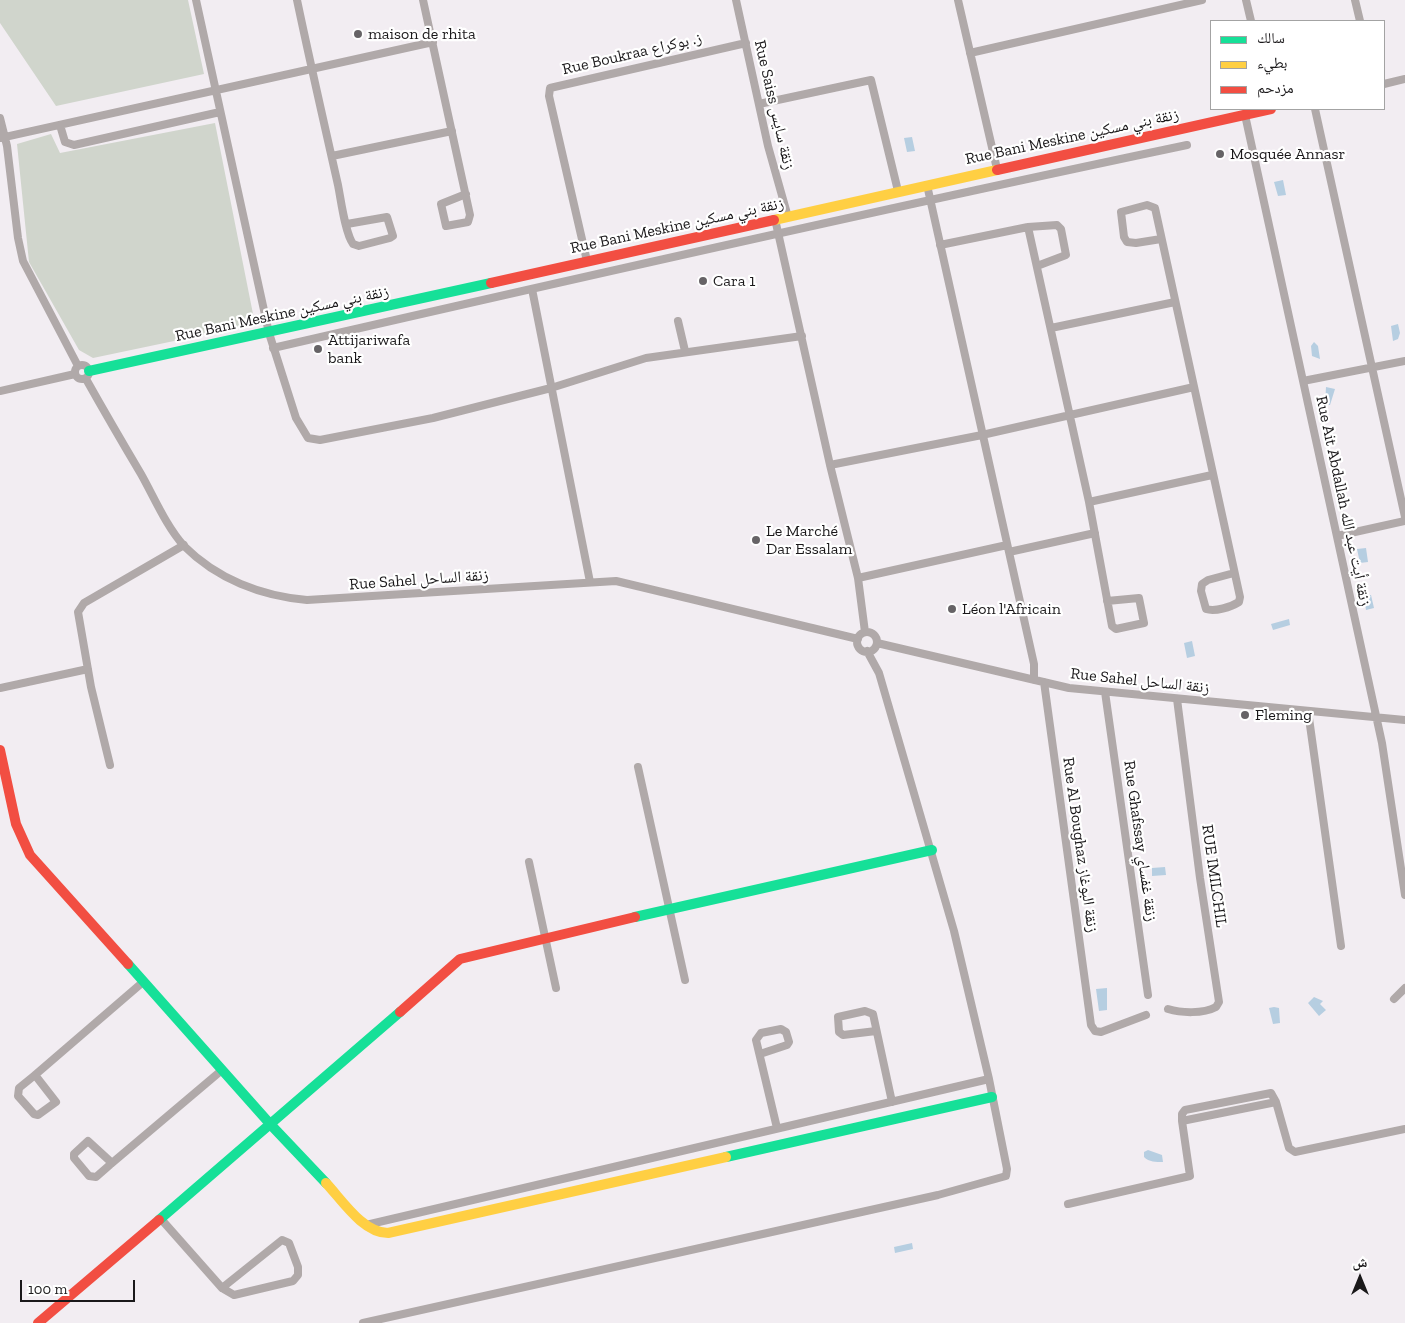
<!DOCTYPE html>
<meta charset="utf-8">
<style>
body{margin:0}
#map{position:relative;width:1405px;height:1323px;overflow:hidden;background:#f2edf2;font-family:"Zilla Slab","Noto Naskh Arabic",serif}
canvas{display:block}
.legend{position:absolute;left:1210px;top:20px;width:175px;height:90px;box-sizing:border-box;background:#fff;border:1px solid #a3a3a3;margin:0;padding:6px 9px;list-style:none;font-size:15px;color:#1a181a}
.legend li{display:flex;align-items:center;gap:10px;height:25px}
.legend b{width:25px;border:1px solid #a3a3a3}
.north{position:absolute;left:1335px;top:1253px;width:50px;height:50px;-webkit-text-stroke:4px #fff;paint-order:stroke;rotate:0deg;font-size:14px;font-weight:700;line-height:20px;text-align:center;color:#1a181a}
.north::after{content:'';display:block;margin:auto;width:18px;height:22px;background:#1a181a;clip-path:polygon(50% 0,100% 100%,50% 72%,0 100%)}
.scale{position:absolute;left:20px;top:1280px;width:115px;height:22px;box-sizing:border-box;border:2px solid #1a181a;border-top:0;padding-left:6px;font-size:15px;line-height:18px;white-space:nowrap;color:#1a181a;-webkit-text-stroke:4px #fff;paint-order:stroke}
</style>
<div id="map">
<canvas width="1405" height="1323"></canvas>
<ul class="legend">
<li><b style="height:6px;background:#16e098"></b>سالك</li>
<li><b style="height:6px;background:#ffcf43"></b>بطيء</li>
<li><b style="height:6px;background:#f24e42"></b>مزدحم</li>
</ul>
<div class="north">ش</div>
<div class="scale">100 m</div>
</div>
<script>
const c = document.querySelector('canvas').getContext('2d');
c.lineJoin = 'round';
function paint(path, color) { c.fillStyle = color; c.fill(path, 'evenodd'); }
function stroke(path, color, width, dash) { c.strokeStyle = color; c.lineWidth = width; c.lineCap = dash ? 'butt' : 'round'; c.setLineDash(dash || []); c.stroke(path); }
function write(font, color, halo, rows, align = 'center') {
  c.font = font + ' "Zilla Slab","Noto Naskh Arabic",serif'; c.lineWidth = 4.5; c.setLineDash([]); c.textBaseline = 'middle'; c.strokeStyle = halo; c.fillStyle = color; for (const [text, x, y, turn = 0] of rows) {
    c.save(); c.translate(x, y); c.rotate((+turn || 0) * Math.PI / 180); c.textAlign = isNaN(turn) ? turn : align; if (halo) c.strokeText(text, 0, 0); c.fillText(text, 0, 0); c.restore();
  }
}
paint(new Path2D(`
 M0 0H188L204 74 56 106 0 23Z
 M215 123 255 324 93 358 79 350 29 262 17 144 51 134 60 153Z`), '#d0d5cc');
paint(new Path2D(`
 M912 137 915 151 907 152 904 138Z
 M1283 180 1286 195 1278 196 1274 182Z
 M1398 324 1400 333 1398 339 1393 341 1391 326Z
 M1314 342 1318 346 1320 359 1312 356 1311 346Z
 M1326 387 1335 389 1330 405H1325Z
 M1366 548 1368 562 1360 563 1357 549Z
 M1371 595 1374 608 1366 610 1364 596Z
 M1289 619 1290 625 1273 630 1271 624Z
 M1192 641 1195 656 1187 658 1184 643Z
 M1165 867 1166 875 1152 876V868Z
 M1107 988V1010L1099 1011 1096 989Z
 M1314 997 1323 1001 1320 1004 1326 1010 1319 1016 1308 1003Z
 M1274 1007 1279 1008 1280 1023 1273 1024 1269 1008Z
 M1148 1150 1162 1155 1163 1162C1156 1162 1149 1162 1144 1157V1152Z
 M912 1243 913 1249 895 1253 894 1247Z`), '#b6cee1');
stroke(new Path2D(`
 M196 0 269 333 296 418 308 438 320 440 433 418 551 388 646 358 802 336
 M297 0C310 62 324 123 338 185 341 200 345 233 353 244L359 246 390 238 393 236 387 217 347 224
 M423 0 470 215 468 222 446 226 441 204 466 194
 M736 0 768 146 788 217
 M958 0 997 169
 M1246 0 1251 21
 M1355 0 1360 21
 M970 53 1202 0
 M1384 84 1405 79
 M759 104 871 80 898 191
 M1315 109 1405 517
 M1245 115 1382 743 1405 895
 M0 118 7 146 18 238 23 261 78 366
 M60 125 65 142 74 145 220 112
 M0 138 433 42
 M332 156 452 131
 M927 185 1034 664V680
 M775 219 830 465 858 578 865 632
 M1028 227 1089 502 1112 626 1116 629 1144 623 1139 598 1107 601
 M1161 239 1136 243 1127 242 1124 237 1121 212 1147 205 1155 208 1240 597 1239 602C1231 607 1215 612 1206 609L1201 591 1202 584 1208 580 1234 573
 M940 245 1028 227 1057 225 1061 229 1066 255 1037 266
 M587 261 549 96 550 88 746 43
 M532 289 590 582
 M678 321 685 351
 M1051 328 1175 302
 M273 348C577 278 882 209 1187 145
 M75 372a7 7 0 1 1 14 0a7 7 0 1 1-14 0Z
 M86 379C104 411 122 442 141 474 154 497 166 526 184 546 217 579 261 596 307 600L616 581 858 639
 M1303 381 1405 361
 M0 391 75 374
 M830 465 982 435 1194 387
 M1089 502 1212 475
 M1337 536 1405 521
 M1009 552 1095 533
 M858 578 1007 545
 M857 642a10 10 0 1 1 20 0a10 10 0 1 1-20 0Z
 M877 643 1069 688 1405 720
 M1044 682 1091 1025 1095 1031 1101 1032 1146 1015
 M0 688 88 669
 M1105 692 1148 995
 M1308 711 1341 946
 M110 765 91 687 78 612 84 603 184 545
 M638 767 685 980
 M529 862 556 988
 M1394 999 1405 988
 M1168 1009C1181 1013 1203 1014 1216 1007L1219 1002 1200 878 1177 699
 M876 1031 843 1035 839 1032 838 1017 865 1011 873 1014 892 1102
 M760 1054 787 1045 789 1042 786 1032 781 1029 761 1033 756 1040 777 1128
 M35 1075 56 1102 38 1115 34 1114 18 1096 19 1088 35 1075 143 982
 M1182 1121 1276 1102
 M112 1163 88 1141 74 1154V1158L89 1176 96 1177 112 1163 222 1070
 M1068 1204 1190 1176 1182 1121V1114L1185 1110 1271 1093 1276 1102 1289 1148 1295 1152 1405 1129
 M161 1219 222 1288
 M366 1225 989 1079
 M282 1240 289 1243 298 1267V1275L293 1281 234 1295 222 1288Z
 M363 1323 938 1195 1006 1176 1007 1169 989 1079 954 931 879 673 867 651`), '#b0a9a9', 8);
stroke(new Path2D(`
 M89 371 491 283
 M635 917 932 850
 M128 964 271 1125 326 1183
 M726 1157 992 1097
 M159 1220 400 1012`), '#16e098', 10);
stroke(new Path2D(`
 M774 220 997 170
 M326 1183C342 1200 363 1233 388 1233L726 1157`), '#ffcf43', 10);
stroke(new Path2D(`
 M997 170 1271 109
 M491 283 774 220
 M0 750 16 824 30 855 128 964
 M400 1012 460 959 635 917
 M38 1323 159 1220`), '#f24e42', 10);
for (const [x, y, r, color] of [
 [358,34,5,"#666366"],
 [1220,154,5,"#666366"],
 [703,281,5,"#666366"],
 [318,349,5,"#666366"],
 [756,540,5,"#666366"],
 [952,609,5,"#666366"],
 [1245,715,5,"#666366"]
]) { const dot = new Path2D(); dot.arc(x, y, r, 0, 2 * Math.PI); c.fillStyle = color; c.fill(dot); stroke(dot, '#fff', 2); }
write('16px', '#1a181a', '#fff', [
 ["maison de rhita",368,34],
 ["Mosquée Annasr",1230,154],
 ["Cara 1",713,281],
 ["Attijariwafa",328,340],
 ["bank",328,358],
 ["Le Marché",766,531],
 ["Dar Essalam",766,549],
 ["Léon l'Africain",962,609],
 ["Fleming",1255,715]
], 'left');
write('16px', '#1a181a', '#fff', [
 ["Rue Boukraa ز. بوكراع",632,54,-13],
 ["Rue Saiss زنقة سايس",774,105,77],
 ["Rue Bani Meskine زنقة بني مسكين",1072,137,-12],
 ["Rue Bani Meskine زنقة بني مسكين",677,226,-12],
 ["Rue Bani Meskine زنقة بني مسكين",282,314,-12],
 ["Rue Ait Abdallah زنقة أيت عبد الله",1343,501,78],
 ["Rue Sahel زنقة الساحل",419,580,-4],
 ["Rue Sahel زنقة الساحل",1140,681,6],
 ["Rue Ghafssay زنقة غفساي",1140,841,82],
 ["Rue Al Boughaz زنقة البوغاز",1080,845,82],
 ["RUE IMILCHIL",1214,876,82]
]);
</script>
